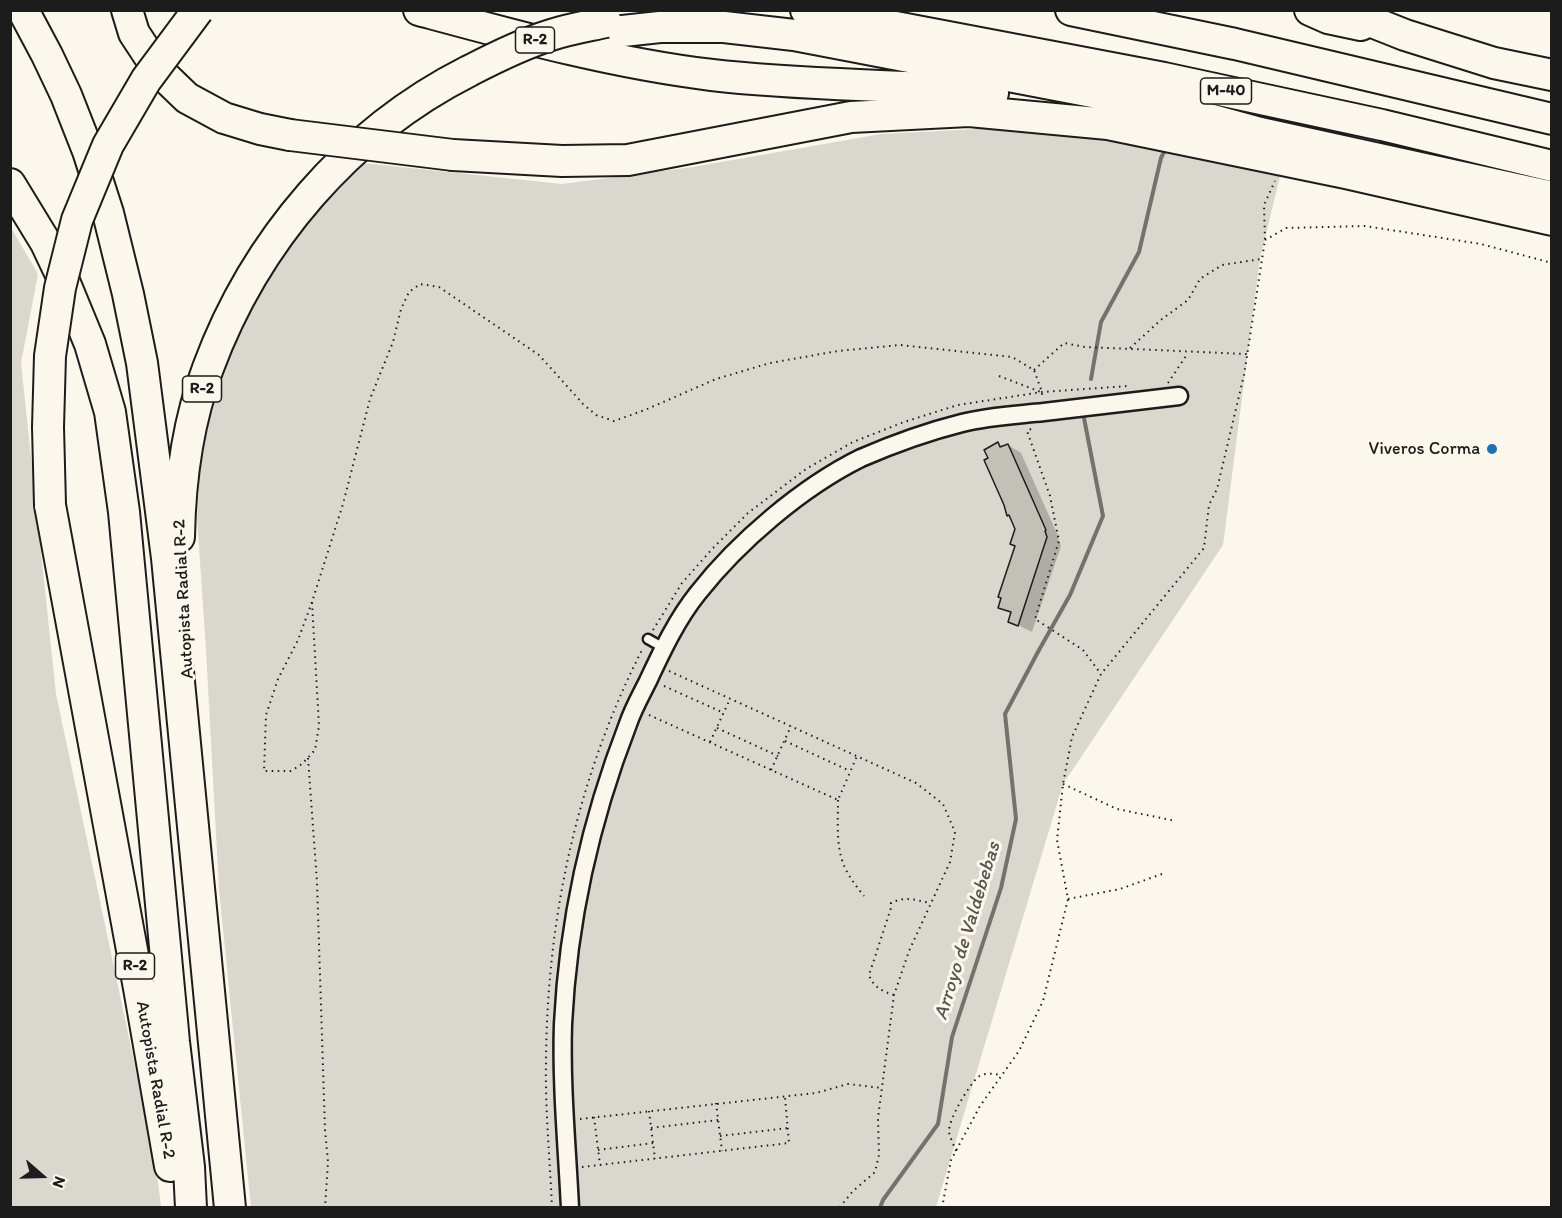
<!DOCTYPE html>
<style>
body{margin:0}
#map{position:relative;width:1562px;height:1218px;overflow:hidden;background:#fbf7ec;font-family:Itim,sans-serif}
canvas{display:block}
.frame{position:absolute;inset:0;border:12px solid #1c1c1c;pointer-events:none}
.north{position:absolute;left:12px;top:1146px;width:60px;height:60px;-webkit-text-stroke:4px #fbf7ec;paint-order:stroke;rotate:110deg;font-size:16px;font-weight:700;line-height:24px;text-align:center;color:#1c1c1c}
.north::after{content:'';display:block;margin:auto;width:21px;height:27px;background:#1c1c1c;clip-path:polygon(50% 0,100% 100%,50% 72%,0 100%)}
</style>
<div id="map">
<canvas width="1562" height="1218"></canvas>
<div class="frame"></div>
<div class="north">N</div>
</div>
<script>
const c = document.querySelector('canvas').getContext('2d');
c.lineJoin = 'round';
function paint(path, color) { c.fillStyle = color; c.fill(path, 'evenodd'); }
function stroke(path, color, width, dash) { c.strokeStyle = color; c.lineWidth = width; c.lineCap = dash ? 'butt' : 'round'; c.setLineDash(dash || []); c.stroke(path); }
function write(font, color, halo, rows, align = 'center') {
  c.font = font + ' Itim,sans-serif'; c.lineWidth = 6; c.setLineDash([]); c.textBaseline = 'middle'; c.strokeStyle = halo; c.fillStyle = color; for (const [text, x, y, turn = 0] of rows) {
    c.save(); c.translate(x, y); c.rotate((+turn || 0) * Math.PI / 180); c.textAlign = isNaN(turn) ? turn : align; if (halo) c.strokeText(text, 0, 0); c.fillText(text, 0, 0); c.restore();
  }
}
paint(new Path2D(`
 M997 128 1134 136 1282 168 1260 259 1223 545 1063 784 936 1207 251 1208 219 889 206 650 197 518 202 443 225 365 248 309 293 237 363 163 562 184 693 167 881 134Z
 M10 226 38 274 21 363 56 694 156 1165 161 1207H11Z`), '#dad7ce');
paint(new Path2D(`
 M998 444 1004 447 1008 445 1021 453 1059 538 1058 539 1061 546 1032 632 1010 621 1012 614 1000 607 1016 547 1017 529Z`), '#0003');
stroke(new Path2D(`
 M1091 379 1101 322 1139 252 1161 158 1165 150
 M880 1208 883 1200 938 1124 952 1037 1001 888 1016 819 1005 714 1039 650 1070 595 1103 516 1084 418`), '#74726e', 4);
const building = new Path2D(`
 M998 442 1000 447 1008 444 1046 530 1045 531 1047 537 1018 626 1008 622 1011 612 998 608 1001 598 998 597 1015 546 1010 544 1015 529 1009 515 1007 516 1004 505 984 460 988 458 984 450Z`);
paint(building, '#c3c0b8');
stroke(building, '#1c1c1c', 1.5);
const lane = new Path2D(`
 M648 639 664 648`);
const street = new Path2D(`
 M570 1208C567 1146 561 1085 563 1024 568 922 591 819 628 724 633 709 641 695 648 681 662 651 677 619 698 593 738 542 802 487 861 458 891 445 930 431 962 423 989 416 1016 415 1044 412 1089 407 1134 401 1179 396`);
const highway = new Path2D(`
 M23 10 47 55 66 95 88 151 108 213 128 294 142 363 167 558 230 1208
 M127 10 134 33 159 71 187 98 224 118 260 129 290 135
 M419 10C515 36 612 63 712 75 805 86 899 84 993 93
 M806 10 1164 78 1382 125 1552 166
 M1071 10 1235 44 1552 119
 M1310 10 1328 18 1361 25
 M1342 10 1405 35 1494 63 1552 75
 M604 33 660 27H724L794 35 1150 103 1260 133 1552 197
 M453 155 562 161 628 160 851 117 969 111 1108 124 1346 173 1552 220
 M10 184 46 243 64 281 90 344 110 412 124 512 174 1042 189 1167 191 1208
 M50 505 139 988 170 1166
 M179 537C180 480 188 421 208 368 255 241 348 132 469 71`);
stroke(lane, '#1c1c1c', 13);
stroke(street, '#1c1c1c', 21);
stroke(highway, '#1c1c1c', 34);
stroke(new Path2D(`
 M1265 240 1286 228 1365 226 1481 244 1552 263
 M1130 348 1162 319 1188 300 1200 279 1222 265 1261 259
 M1034 370 1064 343 1085 347 1247 354
 M999 376 1041 392
 M1168 383 1188 353
 M1031 429 1027 431 1050 496 1059 541 1035 619 1083 650 1101 674
 M312 602 298 640 278 679 266 715 264 771H291L302 764 315 750 319 726 312 602 343 504 370 399 393 342 401 309 409 292 420 284 439 287 539 355 583 404 596 415 614 421 645 410 716 379 770 363 838 351 900 345 1012 357 1034 370 1042 392V397
 M653 630 682 583 713 548 748 513 806 469 853 442 904 422 958 405 1042 392 1128 386
 M669 671 916 783 943 804 955 832 950 862 909 951 894 995 878 1118 879 1155 875 1172 853 1191 839 1208
 M664 686 724 713
 M649 715 838 800 857 756
 M717 728 778 756
 M785 741 850 771
 M710 742 730 699
 M308 758 317 882 325 1130 328 1162 325 1208
 M771 770 791 726
 M1063 784 1117 809 1176 821
 M838 800C838 821 836 844 843 863 848 876 856 886 864 896
 M1068 899 1120 889 1162 874
 M894 995C882 991 874 988 869 975L891 908V903C904 896 916 900 930 903
 M716 1103 722 1151
 M649 1111 655 1159
 M594 1117 600 1165
 M580 1119 816 1093 848 1084 882 1088
 M651 1128 718 1120
 M720 1136 788 1128
 M598 1150 653 1143
 M956 1151C954 1145 950 1138 949 1132 948 1120 969 1085 978 1077 985 1072 994 1074 1002 1075
 M582 1167 789 1143 785 1097
 M552 1208C550 1159 545 1110 546 1062 547 917 577 777 643 648
 M942 1208 951 1160 980 1106 1019 1051 1043 1001 1068 899 1057 840 1063 784 1072 737 1101 674 1204 548 1209 505 1217 489 1244 375 1265 240 1264 205 1275 181`), '#1c1c1c', 2, [1.5, 4.5]);
stroke(lane, '#fbf7ec', 8);
stroke(street, '#fbf7ec', 16);
stroke(highway, '#fbf7ec', 30);
const highwayBridge = new Path2D(`
 M469 71C496 57 522 44 551 35 569 29 588 26 606 22
 M290 135 453 155
 M50 505 48 427 50 356 60 288 77 220 108 145 146 80 198 10`);
stroke(highwayBridge, '#1c1c1c', 34, []);
stroke(highwayBridge, '#fbf7ec', 30);
for (const [x, y, r, color] of [
 [1492,449,6,"#1f6fb2"]
]) { const dot = new Path2D(); dot.arc(x, y, r, 0, 2 * Math.PI); c.fillStyle = color; c.fill(dot); stroke(dot, '#fbf7ec', 2); }
for (const [x, y, w] of [
 [535,40,39],
 [1226,91,51],
 [202,389,39],
 [135,966,39]
]) { const box = new Path2D(); box.roundRect(x - w / 2, y - 13, w, 26, 4.5); c.fillStyle = '#fbf7ec'; c.fill(box); stroke(box, '#1c1c1c', 1.5); }
write('bold 16px', '#1c1c1c', null, [
 ["R-2",535,40],
 ["M-40",1226,91],
 ["R-2",202,389],
 ["R-2",135,966]
]);
write('18px', '#1c1c1c', '#fbf7ec', [
 ["Viveros Corma",1480,449]
], 'right');
write('18px', '#1c1c1c', '#fbf7ec', [
 ["Autopista Radial R-2",184,599,-93],
 ["Autopista Radial R-2",155,1080,80]
]);
write('italic 20px', '#575653', '#fbf7ec', [
 ["Arroyo de Valdebebas",968,931,-73]
]);
</script>
